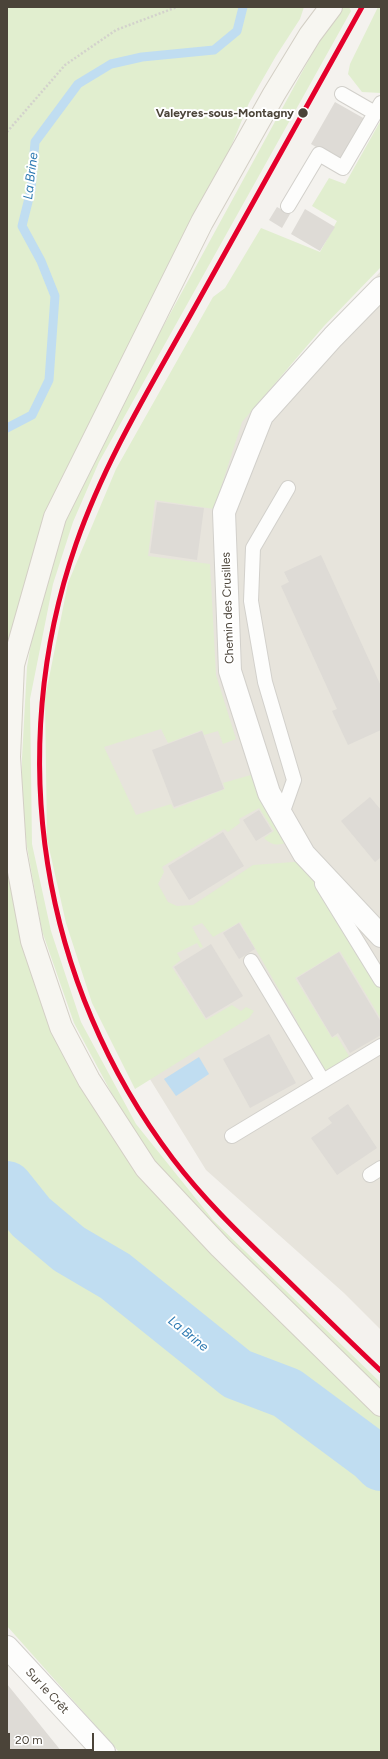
<!DOCTYPE html>
<meta charset="utf-8">
<style>
body{margin:0}
#map{position:relative;width:388px;height:1759px;overflow:hidden;background:#f4f2ee;font-family:Figtree,sans-serif}
canvas{display:block}
.frame{position:absolute;inset:0;border:8px solid #4b4439;pointer-events:none}
.scale{position:absolute;left:8px;top:1733px;width:86px;height:18px;box-sizing:border-box;border:2px solid #4b4439;border-top:0;padding-left:5px;font-size:12px;line-height:14px;white-space:nowrap;color:#4b4439;-webkit-text-stroke:3px #fff;paint-order:stroke}
</style>
<div id="map">
<canvas width="388" height="1759"></canvas>
<div class="frame"></div>
<div class="scale">20 m</div>
</div>
<script>
const c = document.querySelector('canvas').getContext('2d');
c.lineJoin = 'round';
function paint(path, color) { c.fillStyle = color; c.fill(path, 'evenodd'); }
function stroke(path, color, width, dash) { c.strokeStyle = color; c.lineWidth = width; c.lineCap = dash ? 'butt' : 'round'; c.setLineDash(dash || []); c.stroke(path); }
function write(font, color, halo, rows, align = 'center') {
  c.font = font + ' Figtree,sans-serif'; c.lineWidth = 4; c.setLineDash([]); c.textBaseline = 'middle'; c.strokeStyle = halo; c.fillStyle = color; for (const [text, x, y, turn = 0] of rows) {
    c.save(); c.translate(x, y); c.rotate((+turn || 0) * Math.PI / 180); c.textAlign = isNaN(turn) ? turn : align; if (halo) c.strokeText(text, 0, 0); c.fillText(text, 0, 0); c.restore();
  }
}
paint(new Path2D(`
 M381 271V1330L344 1293 206 1170 98 995 58 868 147 496 250 409Z`), '#e7e4dc');
paint(new Path2D(`
 M7 7H304L300 19 276 56 249 103 200 222 52 517 7 739Z
 M343 7H349L351 11 99 462 73 522 53 584 30 699 32 844 51 931 81 1022 136 1124 213 1220 381 1383V1391L226 1241 166 1176 129 1126 74 1023 42 931 27 847 22 801V758L27 667 41 585 66 519 135 378 319 41 336 14Z
 M378 7H381V93L362 92 348 74 350 64Z
 M381 120V267L324 326 242 422 214 509 155 500 148 556 210 564 216 675 236 739 223 744 218 731 204 735 202 730 168 743 161 729 104 747 136 815 171 804 174 809 225 789 223 783 261 772 294 839C283 845 274 848 264 838L274 831 259 808 239 819 240 823 228 832 224 829 162 867 164 872 158 884 168 902 177 906 193 905 253 865 307 861 381 983V1019L340 951 295 978 332 1038 337 1036 352 1061 324 1077 300 1036 297 1021 240 922 213 937 202 923 192 927 203 947 200 948 197 943 177 953 181 960 172 967 206 1020 232 1005 241 1011 246 1007 254 1011 249 1018 135 1089 92 1003 66 923 47 839 45 698 68 583 116 469 213 297 225 288 261 228 320 252 337 221 312 206 329 178 345 184Z
 M7 773 30 942 144 1169 381 1406V1752H119L7 1626Z`), '#e1eecf');
paint(new Path2D(`
 M199 1057 209 1074 176 1096 164 1079Z`), '#c0ddf1');
stroke(new Path2D(`
 M7 428 32 415 49 380 55 296 41 261 22 226 31 190 35 142 78 84 111 64 142 57 214 50 237 31 243 7`), '#c0ddf1', 9);
stroke(new Path2D(`
 M7 1187 31 1217 69 1249 115 1276 237 1374 287 1393 372 1456 381 1465`), '#c0ddf1', 52);
paint(new Path2D(`
 M335 102 365 119 341 162 311 144Z
 M277 207 290 214 282 228 269 220Z
 M305 209 335 227 320 251 291 234Z
 M157 502 204 508 197 560 150 553Z
 M321 555 381 686V730L348 745 332 711 337 709 281 586 289 582 284 572Z
 M202 731 224 789 174 807 152 750Z
 M370 797 381 810V857L375 862 341 821Z
 M259 810 272 831 256 841 243 820Z
 M223 832 244 866 189 900 168 866Z
 M239 923 255 949 239 959 223 933Z
 M211 944 243 996 206 1018 174 967Z
 M339 952 381 1022V1035L350 1053 338 1033 332 1037 297 978Z
 M269 1034 296 1083 250 1108 223 1059Z
 M348 1104 377 1148 337 1175 311 1138 332 1123 328 1118Z
 M7 1684 62 1752H7Z`), '#dedbd6');
const lane = new Path2D(`
 M342 94 375 113
 M288 206 319 154 343 168 381 103
 M282 814 294 780 265 682 251 601 253 548 288 488
 M322 884 381 980
 M251 961 323 1081
 M232 1136 381 1046
 M370 1175 381 1168`);
const street = new Path2D(`
 M381 288 333 337 262 416 224 512 230 671 269 793 304 854 381 936
 M7 1647 104 1752`);
const secondary = new Path2D(`
 M331 7 310 35 274 94 202 222 55 517 13 665 9 757 15 850 32 941 61 1027 89 1080 146 1168 220 1247 381 1405`);
stroke(lane, '#d2d0cb', 16);
stroke(street, '#d2d0cb', 24);
stroke(secondary, '#d3cfc5', 24);
stroke(new Path2D(`
 M7 132 65 65 116 30 177 7`), '#d3d2cc', 2.5, [2, 2]);
stroke(lane, '#fdfdfc', 14);
stroke(street, '#fdfdfc', 22);
stroke(secondary, '#f7f6f1', 22);
stroke(new Path2D(`
 M362 7C305 109 248 212 191 314 149 389 104 463 76 544 4 752 40 984 173 1159 205 1201 243 1237 280 1273 314 1306 347 1339 381 1371`), '#e4002b', 5);
for (const [x, y, r, color] of [
 [303,113,5.5,"#4b4439"]
]) { const dot = new Path2D(); dot.arc(x, y, r, 0, 2 * Math.PI); c.fillStyle = color; c.fill(dot); stroke(dot, '#fff', 1.5); }
write('bold 12px', '#4b4439', '#fff', [
 ["Valeyres-sous-Montagny",294,113]
], 'right');
write('12px', '#4b4439', '#fff', [
 ["Chemin des Crusilles",228,608,-92],
 ["Sur le Crêt",47,1691,47]
]);
write('italic 13px', '#2e7ab2', '#fff', [
 ["La Brine",31,176,-83],
 ["La Brine",188,1334,39]
]);
</script>
